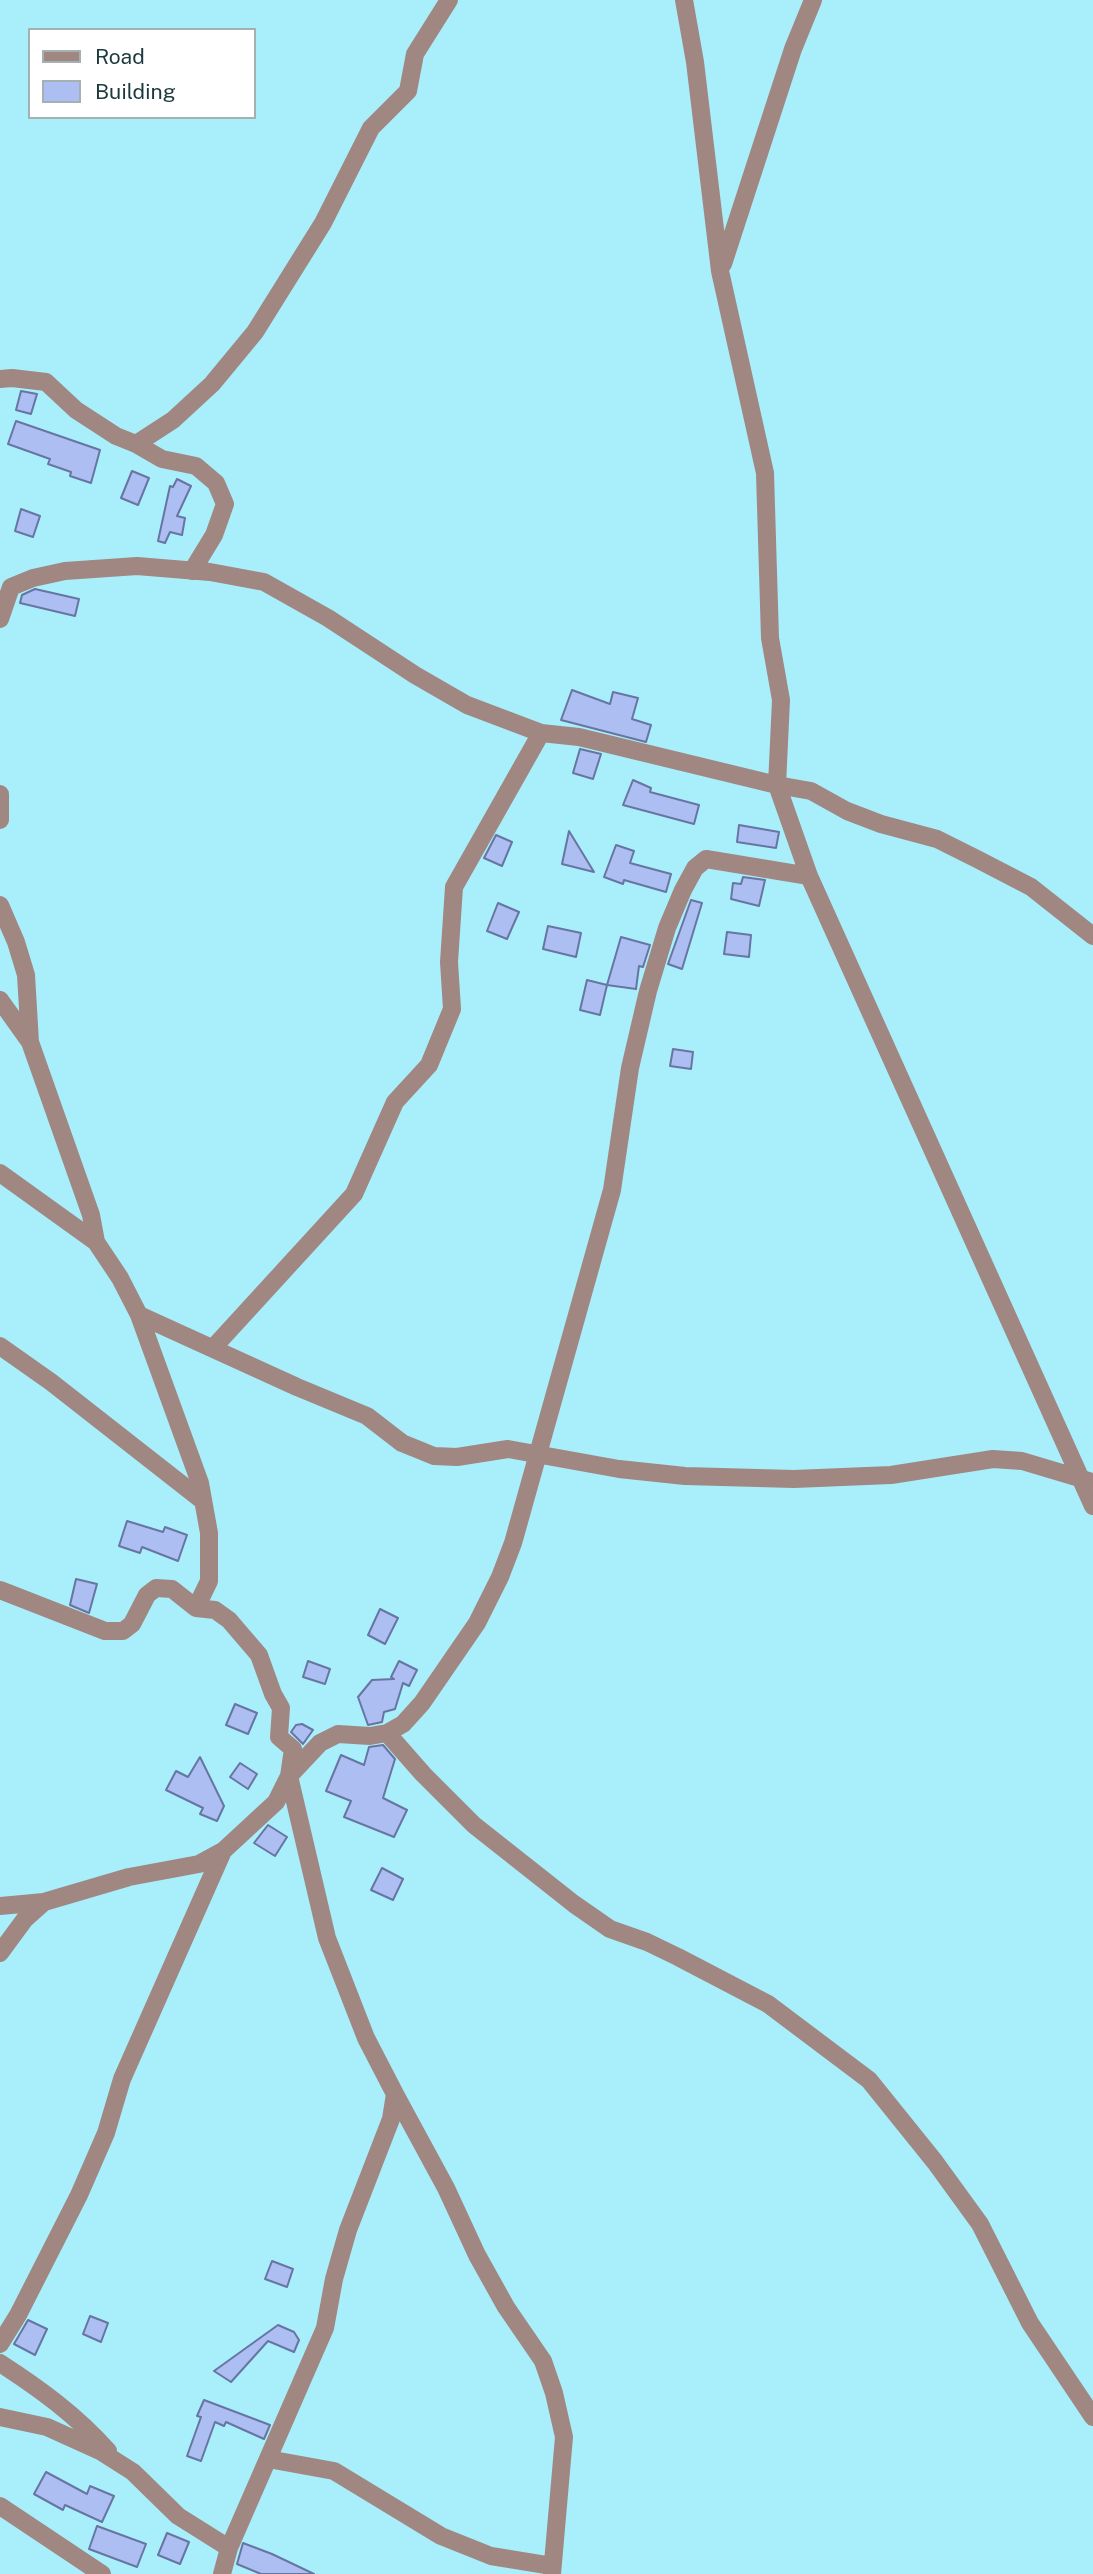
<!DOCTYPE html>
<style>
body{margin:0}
#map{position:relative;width:1093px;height:2574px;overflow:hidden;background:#a9eefb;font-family:"Public Sans",sans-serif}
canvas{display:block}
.legend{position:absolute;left:28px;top:28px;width:228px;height:91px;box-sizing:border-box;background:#fff;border:2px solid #a5b0b2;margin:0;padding:9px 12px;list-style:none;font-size:21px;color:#1d393e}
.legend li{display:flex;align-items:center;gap:14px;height:35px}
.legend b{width:35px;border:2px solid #a5b0b2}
</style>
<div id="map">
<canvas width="1093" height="2574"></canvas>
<ul class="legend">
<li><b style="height:9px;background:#a08782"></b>Road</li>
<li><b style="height:19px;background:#adbef3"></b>Building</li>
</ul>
</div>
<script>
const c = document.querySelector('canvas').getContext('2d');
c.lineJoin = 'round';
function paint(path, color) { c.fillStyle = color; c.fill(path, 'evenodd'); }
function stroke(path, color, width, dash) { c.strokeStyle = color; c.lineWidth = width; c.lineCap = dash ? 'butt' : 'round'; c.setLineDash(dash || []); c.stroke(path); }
const building = new Path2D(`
 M21 391 37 394 31 414 16 410Z
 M16 421 100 450 91 483 70 476 71 472 48 464 50 459 8 444Z
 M132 471 149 478 138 505 121 498Z
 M177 479 191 486 177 516 185 518 182 535 170 532 165 543 158 541 170 486 173 487Z
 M21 509 40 516 33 537 15 531Z
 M35 589 79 599 75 616 20 603 22 595Z
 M572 690 610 704 613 692 638 698 632 719 651 725 646 742 561 720Z
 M580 749 601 754 593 779 573 773Z
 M633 780 651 788 650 792 699 805 694 824 623 805Z
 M739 825 779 832 776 848 737 842Z
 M569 831 594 872 562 864Z
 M496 835 512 842 502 866 484 858Z
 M616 845 634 851 630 863 671 874 666 892 624 880 623 884 604 877Z
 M743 877 765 880 759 906 731 899 733 883 741 884Z
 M691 900 702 903 682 969 668 964Z
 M498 903 519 912 507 939 487 931Z
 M548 926 581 933 576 957 543 949Z
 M727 932 751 935 749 957 724 954Z
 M621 937 650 945 643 967 639 966 636 989 607 985Z
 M587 980 607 985 600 1015 580 1010Z
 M673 1049 693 1052 691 1069 670 1066Z
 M127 1521 163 1532 165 1527 187 1535 178 1561 142 1547 140 1553 119 1546Z
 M76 1579 97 1584 89 1613 70 1605Z
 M380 1609 398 1618 385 1644 368 1635Z
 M308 1661 330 1669 325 1684 303 1677Z
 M399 1661 417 1670 409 1686 403 1683 395 1709 384 1712 382 1722 368 1725 358 1697 372 1680 394 1679 391 1677Z
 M235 1704 257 1713 248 1734 226 1725Z
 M302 1724 313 1730 303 1744 291 1732 296 1725Z
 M383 1745 395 1759 383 1798 407 1810 394 1837 344 1817 351 1801 326 1791 341 1755 364 1765 369 1747Z
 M200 1757 224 1806 217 1821 200 1814 203 1808 166 1790 176 1771 188 1777Z
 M240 1763 257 1774 248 1789 230 1777Z
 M268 1825 287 1837 275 1856 254 1843Z
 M382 1868 403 1879 393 1900 371 1890Z
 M272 2261 293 2269 287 2287 265 2279Z
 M90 2316 108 2323 101 2342 83 2334Z
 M28 2320 47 2329 35 2355 14 2344Z
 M278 2325 294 2332 299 2340 294 2352 268 2341 231 2382 214 2371Z
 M204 2400 270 2425 264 2439 226 2422 224 2426 215 2422 201 2461 187 2456 201 2417 197 2416Z
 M46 2472 87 2494 90 2486 114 2496 102 2522 65 2505 63 2510 34 2494Z
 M97 2526 146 2544 137 2567 89 2549Z
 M167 2533 189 2542 180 2564 158 2555Z
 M243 2543 272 2554 314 2574H261L237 2564Z`);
paint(building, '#adbef3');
stroke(building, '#6775a1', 2);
stroke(new Path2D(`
 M684 0 695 62 720 271 765 473 770 638 781 700 777 785 809 876 1093 1506
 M723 264 793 49 813 0
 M0 379 12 378 46 382 76 410 116 436 136 444 162 459 196 466 216 483 225 504 214 535 192 571
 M136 444 173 420 212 384 255 332 323 223 371 128 408 91 415 54 449 0
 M0 619 11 587 33 578 65 571 137 566 210 572 264 582 328 618 415 675 467 705 541 733 579 737 777 785 811 791 847 811 881 824 937 839 977 859 1031 887 1093 936
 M0 794V820
 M0 905 16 942 26 975 30 1042 91 1215 96 1242 120 1278 139 1315 200 1483 209 1533V1581L196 1608
 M0 1000 30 1042
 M0 1173 96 1242
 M139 1315 297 1387 367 1416 402 1443 434 1456 457 1457 508 1449 619 1469 685 1476 794 1479 891 1475 993 1459 1022 1461 1089 1481
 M0 1346 51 1382 203 1501
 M213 1348 354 1194 395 1102 429 1065 452 1009 449 962 454 887 541 733
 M0 1590 105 1631H123L132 1624 147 1595 156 1588 172 1589 196 1608 215 1610 229 1620 259 1655 273 1694 281 1708 279 1737 293 1749 289 1776 327 1938 366 2038 395 2094 391 2119 348 2230 334 2279 325 2328 229 2548 222 2574
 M387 1733 423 1774 474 1825 574 1904 610 1929 647 1942 678 1957 768 2004 869 2080 935 2162 980 2224 1030 2323 1093 2417
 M0 1906 44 1902 129 1877 199 1864 223 1851 276 1802 289 1776 320 1743 338 1734 370 1736 387 1733 403 1724 422 1703 477 1623 500 1577 513 1543 612 1190 630 1068 648 991 667 928 683 890 695 868 706 859 809 876
 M0 1953 25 1919 44 1902
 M395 2094 446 2188 477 2255 506 2307 543 2361 554 2393 564 2437 552 2574
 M0 2344 18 2315 79 2195 106 2133 122 2079 223 1851
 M0 2363C40 2389 76 2415 108 2451
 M0 2417 47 2427 100 2451 133 2472 178 2516 229 2548
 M268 2459 334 2471 441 2536 491 2556 552 2566
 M0 2506 102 2574`), '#a08782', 18);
</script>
